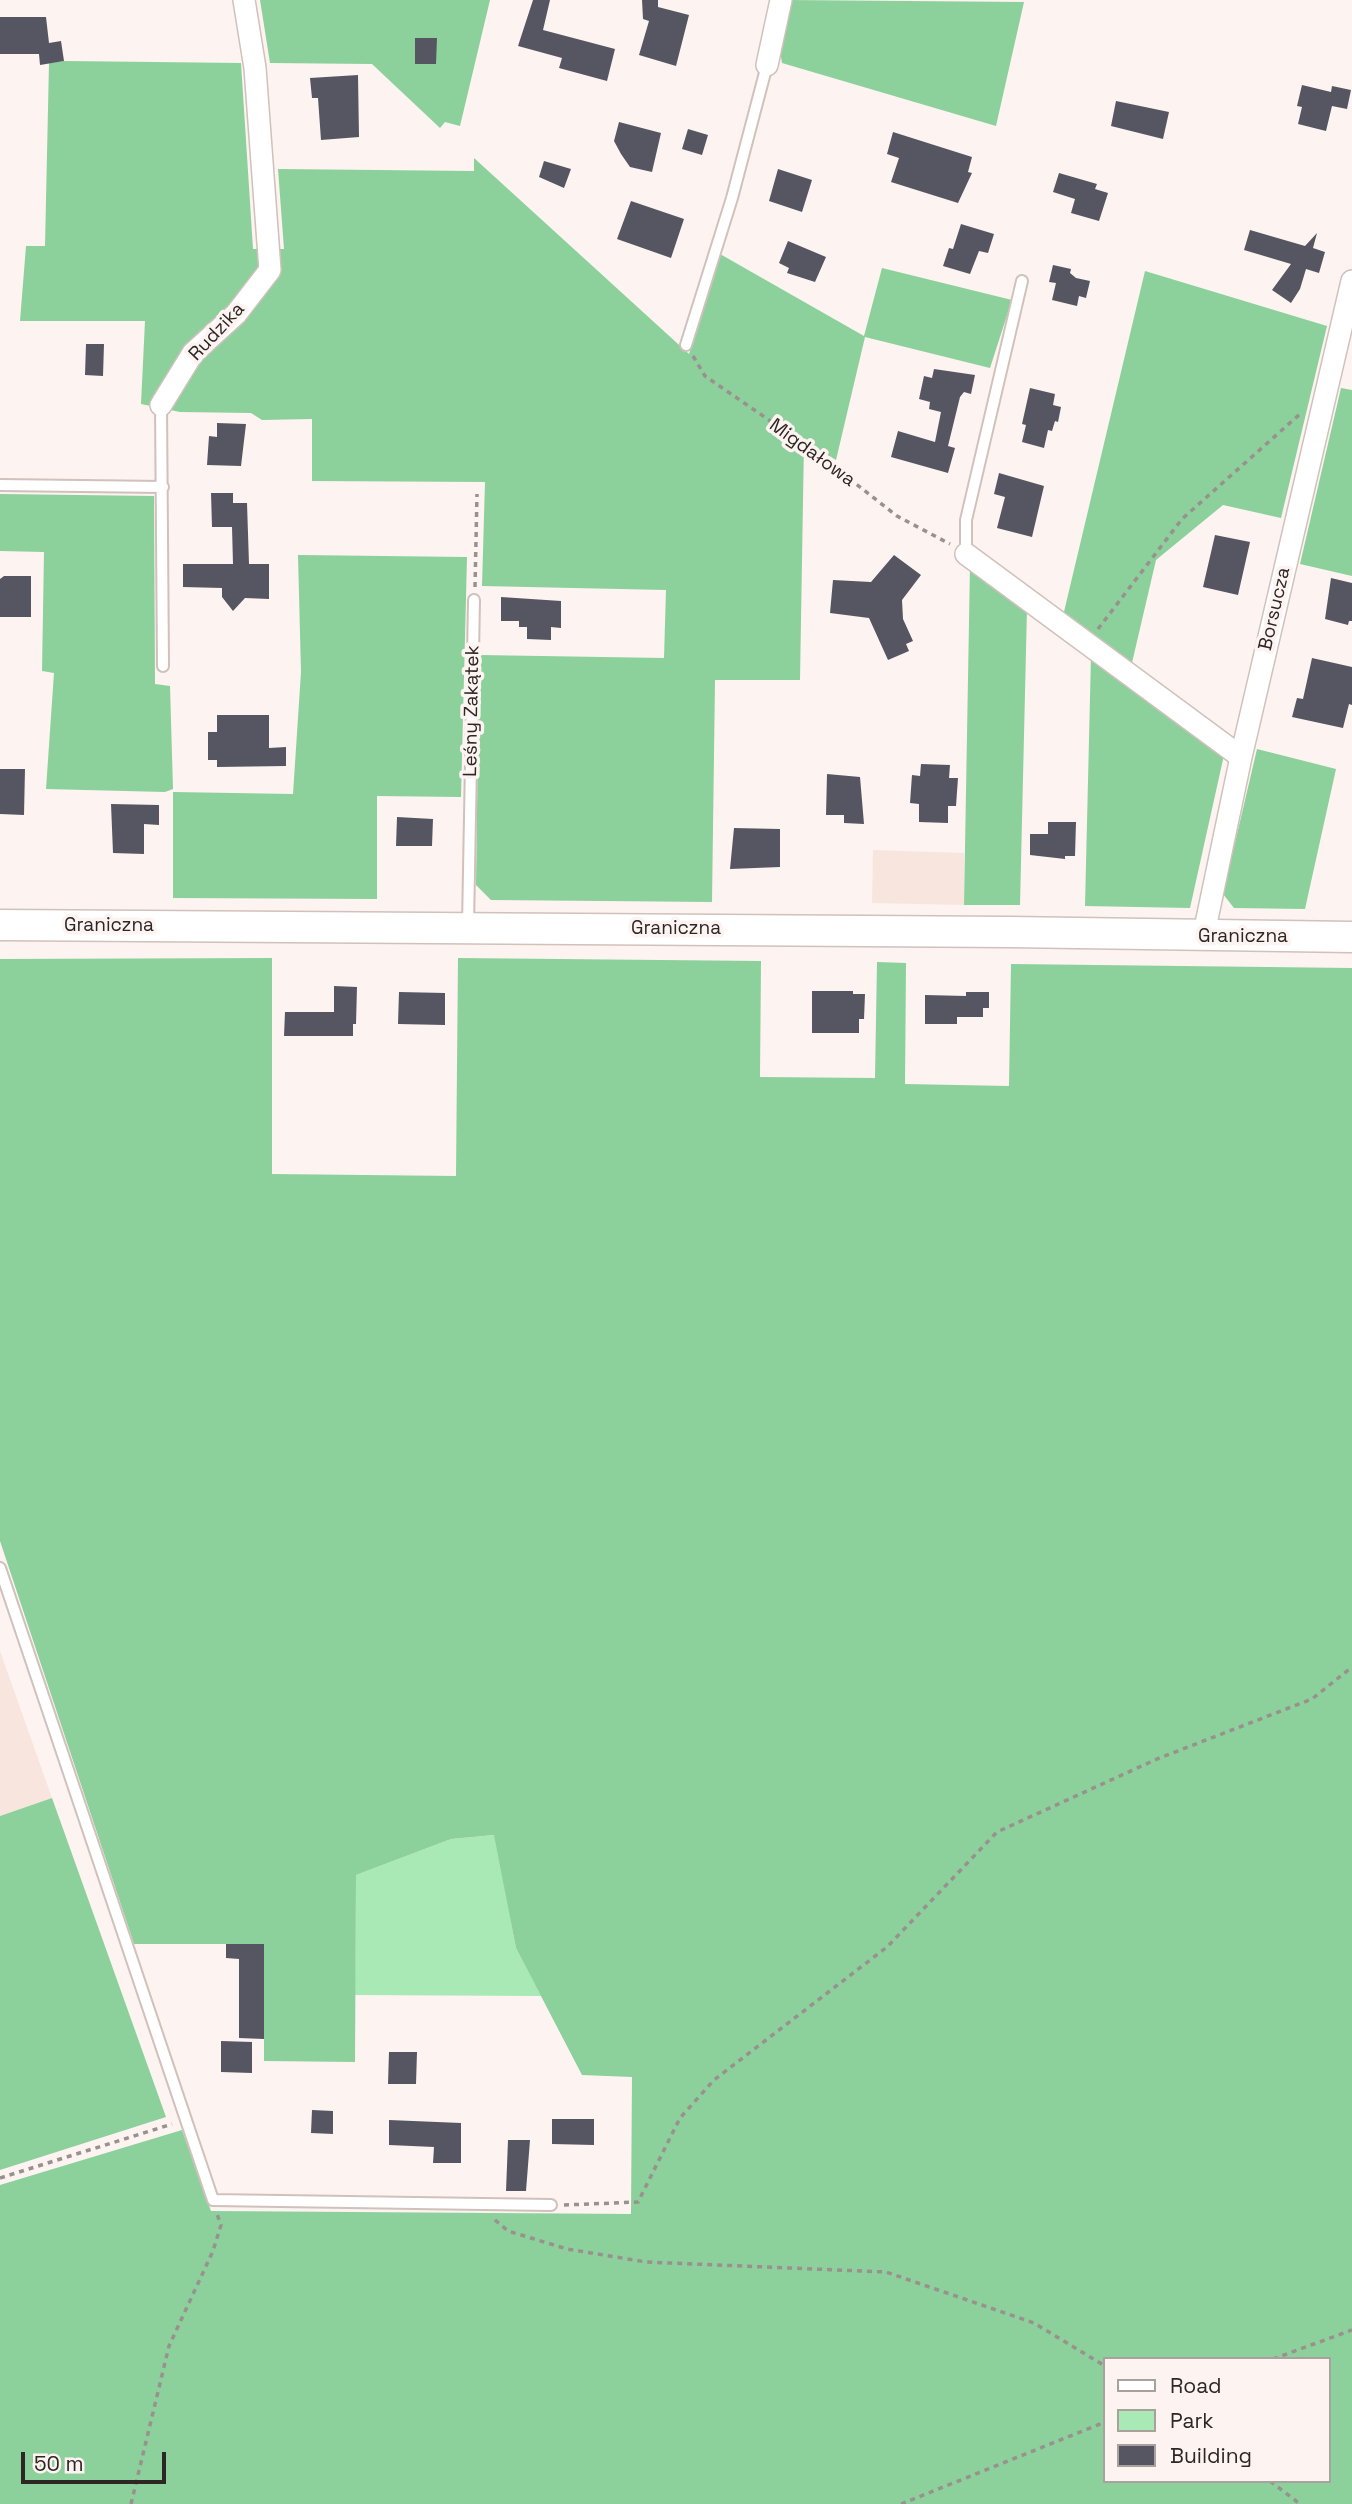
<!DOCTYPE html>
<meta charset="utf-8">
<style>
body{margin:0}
#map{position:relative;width:1352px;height:2504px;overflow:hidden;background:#fdf3f0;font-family:"Space Grotesk",sans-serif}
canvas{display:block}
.legend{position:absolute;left:1103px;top:2357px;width:228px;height:126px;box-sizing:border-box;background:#fdf3f0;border:2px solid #a9a19e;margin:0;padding:9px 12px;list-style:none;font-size:21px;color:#2c2624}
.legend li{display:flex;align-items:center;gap:14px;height:35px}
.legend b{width:35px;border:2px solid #a9a19e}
.scale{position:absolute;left:21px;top:2452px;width:145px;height:32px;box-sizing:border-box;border:4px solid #2c2624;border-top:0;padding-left:9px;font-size:21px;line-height:24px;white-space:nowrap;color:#2c2624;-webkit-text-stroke:5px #fdf3f0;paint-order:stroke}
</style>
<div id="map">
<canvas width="1352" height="2504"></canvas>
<ul class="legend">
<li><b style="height:9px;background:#fff"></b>Road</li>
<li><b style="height:19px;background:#a8e9b6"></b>Park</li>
<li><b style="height:19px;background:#565662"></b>Building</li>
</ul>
<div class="scale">50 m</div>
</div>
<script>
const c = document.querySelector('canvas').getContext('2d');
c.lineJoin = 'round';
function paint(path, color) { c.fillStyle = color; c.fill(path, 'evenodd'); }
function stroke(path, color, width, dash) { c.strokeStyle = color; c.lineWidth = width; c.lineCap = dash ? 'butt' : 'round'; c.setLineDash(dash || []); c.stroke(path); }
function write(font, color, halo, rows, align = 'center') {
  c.font = font + ' "Space Grotesk",sans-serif'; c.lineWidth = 7; c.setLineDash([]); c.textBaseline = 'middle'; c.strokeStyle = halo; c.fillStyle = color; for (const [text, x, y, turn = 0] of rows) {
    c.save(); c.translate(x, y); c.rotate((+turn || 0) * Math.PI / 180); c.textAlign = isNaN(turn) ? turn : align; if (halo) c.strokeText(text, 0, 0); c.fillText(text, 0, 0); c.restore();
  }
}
paint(new Path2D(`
 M873 850 964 853V905L872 903Z
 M0 1651 52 1798 0 1816Z`), '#f8e5de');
paint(new Path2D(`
 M495 1835 516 1948 541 1996 355 1995 356 1875 451 1839Z`), '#a8e9b6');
paint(new Path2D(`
 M260 0H490L460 126 445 122 440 128 372 64 270 63Z
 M787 0 1024 2 996 126 782 63 779 44Z
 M64 61 241 63 253 249H284L278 169 474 171V158L689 354 720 254 864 336 882 268 1012 300 990 368 865 337 836 460 804 441 800 680H715L712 902 491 900 476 885 479 655 664 658 666 590 482 586 485 482 312 481V419L262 420 251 413 180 412 141 404 145 321H20L26 246H45L49 63Z
 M1145 271 1327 326 1281 518 1223 505 1156 560 1131 667 1063 616Z
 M1341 388 1352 390V576L1300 564Z
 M0 494 154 496 155 684 170 686 173 789 165 792 46 789 54 673 42 671 44 552 0 551Z
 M298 555 467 557 461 797 377 796V899L173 898V792L293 794 301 672Z
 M970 565 1027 608 1020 905H964Z
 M1091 656 1224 755 1190 908 1085 906Z
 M1257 749 1336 769 1305 909 1234 908 1223 894Z
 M272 958V1174L456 1176 458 958 761 961 760 1077 875 1078 877 962 906 963 905 1084 1009 1086 1011 964 1352 968V2504H0V2185L182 2130 211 2211 631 2214 632 2077 582 2075 516 1948 494 1835 451 1839 356 1875 355 2062 264 2061V1944H134L0 1541V959ZM1105 2359H1329V2481H1105Z
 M52 1798 166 2117 0 2170V1816Z`), '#8cd09b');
paint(new Path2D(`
 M533 0H550L543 30 615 49 607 81 559 68 562 58 518 46Z
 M642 0H658V7L689 15 676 66 639 55 649 21 643 19Z
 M0 17H46L49 43 61 41 64 61 40 65 39 54H0Z
 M415 38H437L436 64H415Z
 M358 75 359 137 321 140 318 98H312L310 78Z
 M1302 85 1331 92 1332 86 1351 90 1347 109 1332 106 1326 131 1298 124 1302 107 1297 106Z
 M1116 101 1169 112 1163 139 1111 126Z
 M619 122 661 133 652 172 630 167 621 154 614 141Z
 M688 129 708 135 702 155 682 149Z
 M893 132 972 157 968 172 972 173 958 203 891 182 899 158 887 154Z
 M544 161 571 169 564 188 539 177Z
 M778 169 812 180 802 212 769 201Z
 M1059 173 1097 184 1095 189 1108 193 1099 221 1071 213 1075 199 1053 192Z
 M631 201 684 219 671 258 617 239Z
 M961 224 994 234 988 253 979 251 970 274 943 266 949 248 953 249Z
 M1250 230 1305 246 1317 233 1313 248 1325 252 1319 273 1306 269 1300 289 1291 303 1272 290 1291 264 1244 250Z
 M788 241 826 257 815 282 787 273 789 268 779 263Z
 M1053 265 1071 269 1070 273 1076 278 1090 281 1086 298 1079 296 1077 306 1052 300 1056 283 1049 282Z
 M86 344H104L103 376 85 375Z
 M934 369 975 375 971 394 964 392 960 397 948 446 955 448 948 473 891 457 898 431 935 442 941 412 929 409 930 402 919 399 924 376 932 378Z
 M1030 388 1055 394 1053 405 1061 407 1058 422 1055 421 1052 431 1048 430 1044 448 1022 442 1026 425 1022 424Z
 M217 423 246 424 241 466 207 465 209 436 217 437Z
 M999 473 1044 486 1032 537 997 528 1005 497 994 494Z
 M211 493H233V503H247L249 564H269V599L245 598 233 611 222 597V588L183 587V564H233L232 527H212Z
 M1215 535 1250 542 1238 595 1203 587Z
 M894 555 921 575 902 600 903 619 913 641 906 644 909 651 888 660 869 618 830 613 833 580 871 582Z
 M4 576H31V617H0V579Z
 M1331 578 1352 583V621H1349L1348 625 1325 619Z
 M501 597 561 601V628L551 627V640L527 639V627H519V621H501Z
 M1312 658 1352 667V705L1349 704 1343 728 1292 717 1297 698 1303 699Z
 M217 715H269V748L286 747V766L217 767V760H208V732H217Z
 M921 764 950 765 949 778H958L956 806H948V823L919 822V804L910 803 912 775 920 776Z
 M0 769H25L24 815 0 814Z
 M827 774 860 777 864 824 844 823V815H826Z
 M111 804 159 805V825L144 824V854L113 853Z
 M397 817 433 819 432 846H396Z
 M1048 822H1076L1075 856H1065V859L1030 855V834H1048Z
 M734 828 780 829V867L730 869Z
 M334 986 357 987 356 1024H353V1036H284L285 1012H334Z
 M812 991H853V994H865L864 1019H859V1033H812Z
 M399 992 445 993V1025L398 1024Z
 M966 992H989V1008H983V1017H957V1024H925V995L966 996Z
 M226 1944H264V2039L239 2038V1959L226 1958Z
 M221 2041 252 2042V2073L221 2072Z
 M389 2052H417L416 2084H388Z
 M312 2110 333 2111V2134L311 2133Z
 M552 2119H594V2145L552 2144Z
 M389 2120 461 2123V2163H433L434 2147 389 2145Z
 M508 2140H530L526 2191H506Z`), '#565662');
const lane = new Path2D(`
 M686 345 732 198 767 65
 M161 405 163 666
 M0 485 163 487
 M966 554V520L1022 281
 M468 925 474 600
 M0 1568 213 2200 551 2205`);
const street = new Path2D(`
 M767 65 781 0
 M161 405 193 353 236 314 270 270 255 68 244 0
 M966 554 1241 757
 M1203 938 1241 757 1352 281`);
const secondary = new Path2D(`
 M0 925 1009 932 1352 937`);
stroke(lane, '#d0c1bb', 14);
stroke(street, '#d0c1bb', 24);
stroke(secondary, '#d0c1bb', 33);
stroke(new Path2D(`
 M693 356 705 376 814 451 897 516 950 544
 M475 587 477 494
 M1098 629 1182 519 1300 414
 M0 2178 172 2124
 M564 2205 638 2202 680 2118 714 2080 887 1947 997 1832 1157 1759 1312 1699 1352 1667
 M495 2220 508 2231 567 2249 646 2262 886 2272 1034 2323 1105 2366
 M1273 2359 1352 2330
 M1270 2481 1300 2504
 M131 2504 169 2346 213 2251 221 2225 217 2214
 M901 2504 1105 2422`), '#99918e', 3.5, [5, 5]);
stroke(lane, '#fff', 10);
stroke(street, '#fff', 21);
stroke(secondary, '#fff', 30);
write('19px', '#2c2624', '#fdf3f0', [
 ["Rudzika",217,332,-47],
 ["Migdałowa",812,453,36],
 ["Borsucza",1275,609,-77],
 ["Leśny Zakątek",472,711,-89],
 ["Graniczna",109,926],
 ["Graniczna",676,929],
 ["Graniczna",1243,937]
]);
</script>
